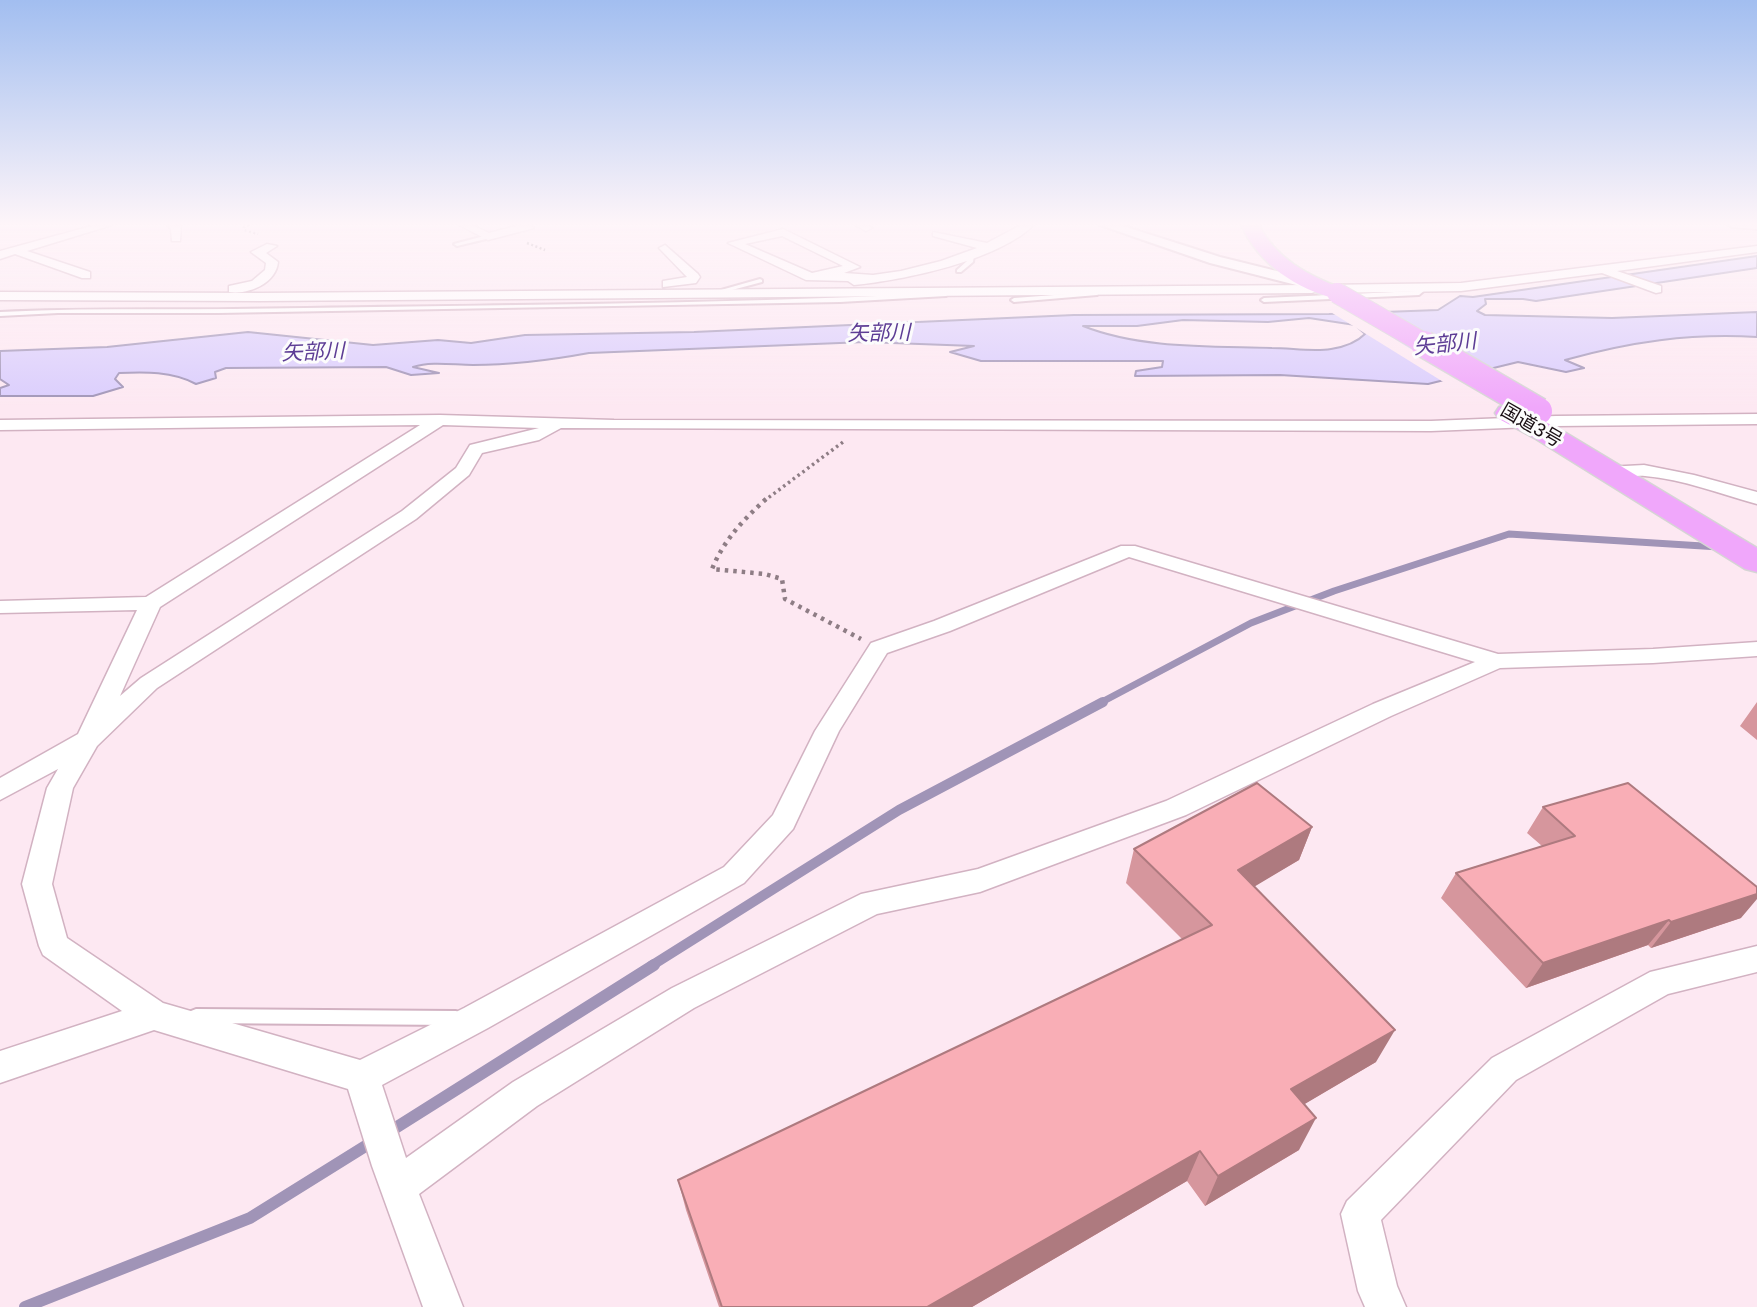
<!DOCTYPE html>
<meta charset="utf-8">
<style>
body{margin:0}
canvas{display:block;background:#fde8f2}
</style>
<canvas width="1757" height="1307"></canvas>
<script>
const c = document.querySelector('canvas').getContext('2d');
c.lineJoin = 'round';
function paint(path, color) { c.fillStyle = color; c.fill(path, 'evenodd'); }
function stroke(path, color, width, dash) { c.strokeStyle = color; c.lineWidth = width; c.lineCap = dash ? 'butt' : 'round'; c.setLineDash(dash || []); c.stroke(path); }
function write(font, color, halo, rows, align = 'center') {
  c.font = font + ' Helvetica,"Noto Sans JP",sans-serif'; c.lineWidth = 6; c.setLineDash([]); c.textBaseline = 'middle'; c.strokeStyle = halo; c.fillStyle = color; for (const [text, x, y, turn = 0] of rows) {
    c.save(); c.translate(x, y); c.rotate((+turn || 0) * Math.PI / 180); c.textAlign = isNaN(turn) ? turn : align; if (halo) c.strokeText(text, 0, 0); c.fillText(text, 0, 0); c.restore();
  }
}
const water = new Path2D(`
 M1757 256V268L1536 301 1523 299H1485L1486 304 1477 311 1485 315 1612 318 1757 312V337C1689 333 1630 342 1565 360L1584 368 1566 372 1518 362 1428 384 1280 375 1135 376 1136 371 1162 367 1163 361H981L950 352 974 346 865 342 589 353C551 360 512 365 473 365 453 365 432 361 413 367L439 373 411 375 386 367 226 368 215 372 216 378 196 384C172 371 145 372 119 373L115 379 123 387 93 396H0V388L9 385 0 379V351L107 347 248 332 373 345 438 340 471 343 525 335 694 332 1074 315 1329 314 1438 310 1460 296 1473 297ZM1309 318 1355 325 1365 334C1356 343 1344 347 1331 349 1313 352 1291 348 1272 348 1210 346 1141 349 1083 326H1137L1183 320 1268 322Z`);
paint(water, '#dacdfd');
stroke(water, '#a094b7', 2);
paint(new Path2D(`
 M1347 310 1460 379 1445 383 1329 311Z`), '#fde8f2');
stroke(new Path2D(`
 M1100 703 1251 623 1334 591 1509 534 1719 547`), '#a094b7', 7);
stroke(new Path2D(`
 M651 966 899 810 1103 702`), '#a094b7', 10);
stroke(new Path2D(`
 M389 1132 654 965
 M25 1307 250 1218 372 1142`), '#a094b7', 12);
const service = new Path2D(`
 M1729 225H1757V229L1732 227Z
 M488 235 490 238 457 246 454 244Z
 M969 254 974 255 973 262 961 272H957V270L967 261Z
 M760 279 762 280V282L717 294 714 292Z
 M1422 288 1425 290 1419 295 1264 302 1261 300 1264 298 1417 291Z
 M1095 292 1098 294 1097 295 1014 302 1011 300 1014 298Z
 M944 293 947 295 946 296 840 302 218 313H58L0 316V312C78 308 155 310 233 309 470 305 707 305 944 293Z
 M196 1009 456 1011 461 1013 464 1018 461 1023 456 1025 196 1023 191 1021 188 1016 191 1011Z`);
const minor = new Path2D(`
 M95 225H112L27 251 90 272V278H82L15 254 0 259V251Z
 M167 225 181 226 180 241H172L171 229Z
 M459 225H472L489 233 520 225H531L534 228 488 240Z
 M855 225H868L872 228 866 231Z
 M1021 225H1034C996 261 905 280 854 285L848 281 806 280 728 243 783 229 860 267 844 273 873 275 901 271 941 261 977 248 933 236V232L987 243ZM782 236 843 266 812 273 745 244Z
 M267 244 277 246 266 253 278 262C276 283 249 295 229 292V286L252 281 265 270 266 263 251 252Z
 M665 245 698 274 700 277 696 283 663 287V281L687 277 659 248Z
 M1757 246V252L1617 271 1661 286V292L1656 293 1602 273 1461 291 1324 293 1318 290 1312 293 260 301 0 300V292L260 293 1312 285 1318 288 1324 285 1461 283Z
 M1757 414V424L1556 426 1431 431 561 428 539 440 482 453 469 475 416 519 157 688 97 746 73 788 52 884 67 938 163 1003 360 1060 464 1008 724 867 773 815 815 731 871 643 934 621 1121 546H1135L1498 654 1653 649 1757 642V656L1653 663 1500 668 1391 716 1186 815 980 892 877 914 694 1008 537 1106 419 1194 463 1307H423L372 1166 348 1089 154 1030 0 1083V1051L122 1011 43 955 39 946 22 884 47 788 58 769 0 800V778L78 734 137 610 0 613V601L146 597 420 425 0 430V420L440 415 614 420 1431 421 1556 416ZM443 425 539 428 470 445 456 468 402 511 141 678 120 696 160 607ZM1129 557 1475 662 1373 704 1166 801 978 869 861 894 672 988 513 1082 406 1158 382 1085 488 1028 744 883 793 829 839 731 887 653 950 631Z
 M1644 465 1694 475 1757 492V504C1720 494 1683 479 1645 476 1631 474 1608 483 1598 472L1607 467Z
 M1757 946V972L1668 994 1516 1080 1381 1220 1397 1286 1406 1307H1365L1358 1291 1341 1214 1347 1201 1492 1058 1650 972Z`);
const tertiary = new Path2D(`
 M1100 225H1120L1220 257 1317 281 1320 284 1312 289 1210 263Z`);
const trunk = new Path2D(`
 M1241 225H1259C1276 259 1309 276 1344 289L1347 293 1344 297 1337 299C1296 289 1259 264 1241 225Z
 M1508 405 1556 427 1757 548V572L1745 569 1536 439 1499 419 1495 413 1499 407Z`);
stroke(service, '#d2b2c2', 4);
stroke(minor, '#d2b2c2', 3);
stroke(tertiary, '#d2b2c2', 4);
stroke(trunk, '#d6d4d5', 3);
stroke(new Path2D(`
 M249 225 244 227V230L258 234
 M527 243 545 250`), '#8e7d85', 2.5, [2, 2.5]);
stroke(new Path2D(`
 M764 501 843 442`), '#8e7d85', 3.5, [2.5, 3.5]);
stroke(new Path2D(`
 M766 499C743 520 724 540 712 569L765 574 782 579 785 599 861 639`), '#8e7d85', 4.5, [3.5, 5]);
paint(service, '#fff');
paint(minor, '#fff');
paint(tertiary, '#fff');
paint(trunk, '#f0a7fb');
const trunkBridgeFar1 = new Path2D(`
 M1337 293 1427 345`);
const trunkBridge = new Path2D(`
 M1424 344 1539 411`);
stroke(trunkBridgeFar1, '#d6d4d5', 22, []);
stroke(trunkBridge, '#d6d4d5', 29, []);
stroke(trunkBridgeFar1, '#f0a7fb', 20);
stroke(trunkBridge, '#f0a7fb', 26);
paint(new Path2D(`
 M1757 702V740L1740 726Z
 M1543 807 1741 918 1651 948 1648 945 1526 988 1441 898 1456 873 1542 846 1527 833Z
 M1312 827 1299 860 1254 886 1376 1062 1304 1104 1299 1150 1205 1206 1187 1181 972 1307H719L686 1210 678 1180 1182 939 1126 883 1134 849Z`), '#d6969d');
paint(new Path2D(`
 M1312 827 1299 860 1227 903 1238 870Z
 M1757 894V899L1741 918 1651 948 1671 922Z
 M1669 920 1648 945 1526 988 1543 963Z
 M1395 1030 1376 1062 1276 1121 1291 1089Z
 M1316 1118 1299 1150 1205 1206 1218 1176Z
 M1200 1151 1187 1181 972 1307H927Z`), '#ae7a7f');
const building = new Path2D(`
 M1257 783 1312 827 1238 870 1395 1030 1291 1089 1316 1118 1218 1176 1200 1151 927 1307H722L678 1180 1212 925 1134 849Z
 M1628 783 1757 887V894L1671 922 1669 920 1543 963 1456 873 1575 836 1543 807Z`);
paint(building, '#f9aeb6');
stroke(building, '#ae7a7f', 2);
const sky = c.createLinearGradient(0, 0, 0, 408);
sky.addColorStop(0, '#a2bef0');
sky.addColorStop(0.55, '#fef5f9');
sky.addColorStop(1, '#fef5f900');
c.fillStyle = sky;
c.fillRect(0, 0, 1757, 408);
write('19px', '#190e13', '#fcfcfc', [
 ["国道3号",1531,426,30]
]);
write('italic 21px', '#5d3d95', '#fcfcfc', [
 ["矢部川",879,334,-1],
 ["矢部川",1445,345,-6],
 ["矢部川",313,353,-2]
]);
</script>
